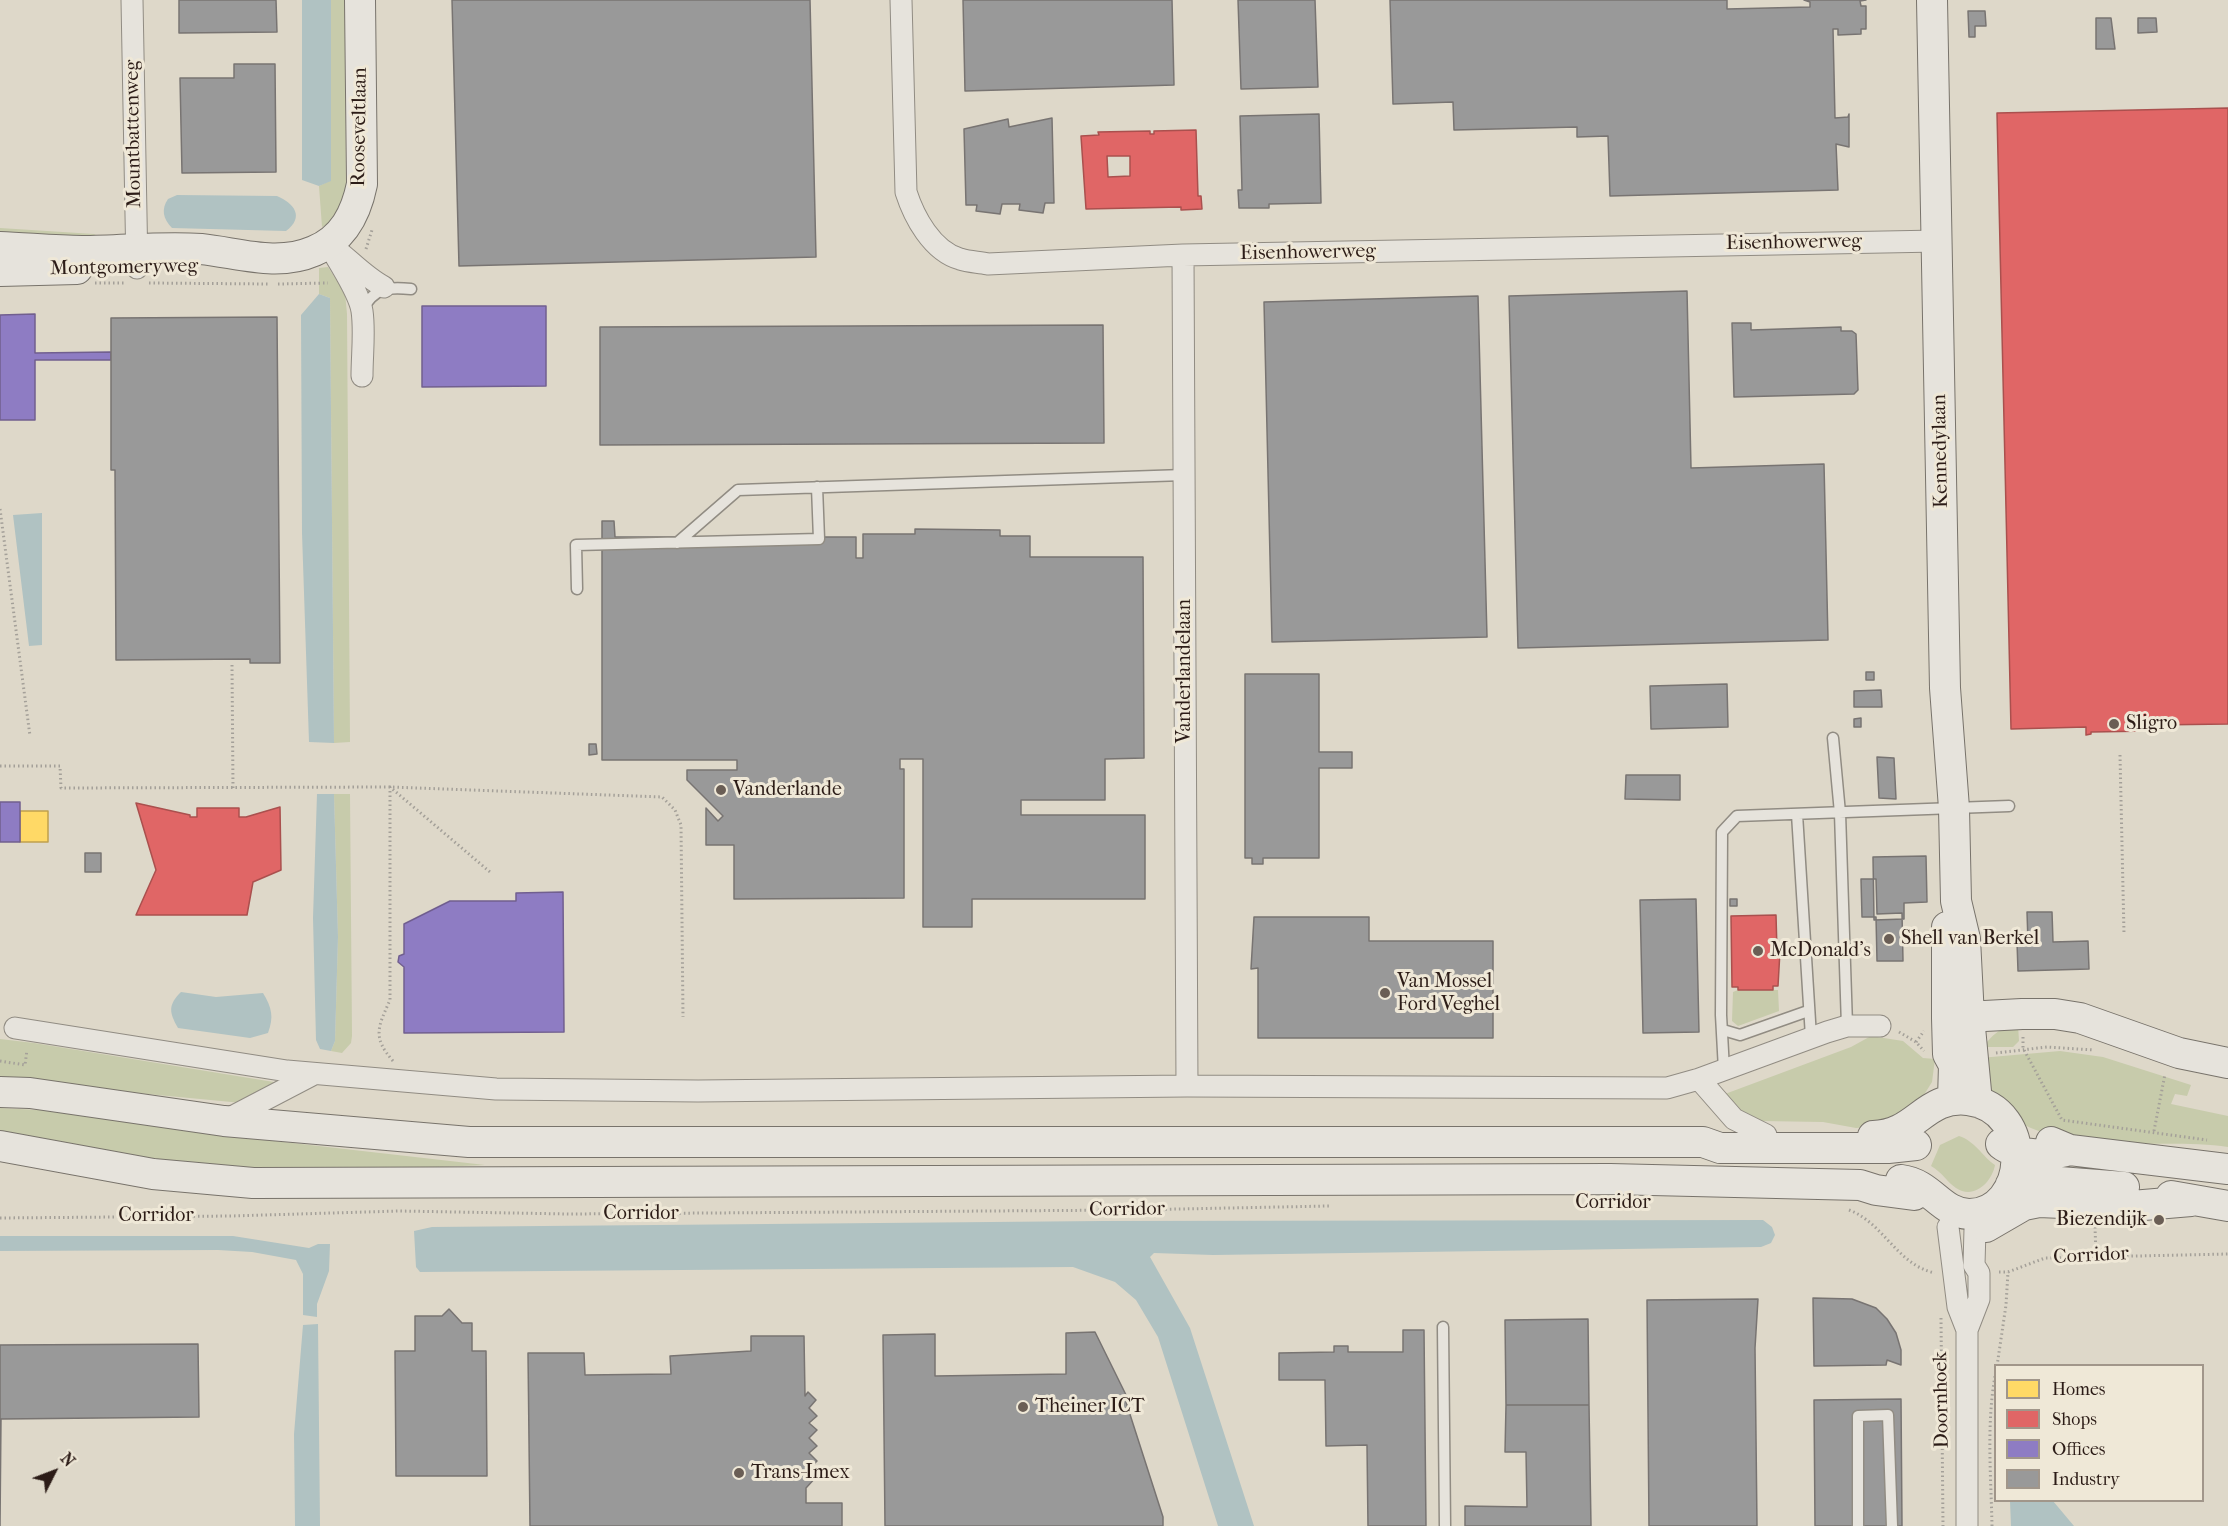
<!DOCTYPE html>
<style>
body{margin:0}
#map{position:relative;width:2228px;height:1526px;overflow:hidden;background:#ded8c9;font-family:"IM FELL French Canon",serif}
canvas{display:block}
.legend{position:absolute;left:1994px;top:1364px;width:210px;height:138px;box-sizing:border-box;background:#efe8d7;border:2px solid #a1968a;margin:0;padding:8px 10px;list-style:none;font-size:18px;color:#2c1c17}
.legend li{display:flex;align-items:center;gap:12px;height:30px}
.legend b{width:30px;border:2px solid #a1968a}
.north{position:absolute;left:24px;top:1442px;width:60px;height:60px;-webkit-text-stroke:4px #efe8d7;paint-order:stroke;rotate:48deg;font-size:16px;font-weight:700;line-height:24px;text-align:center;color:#2c1c17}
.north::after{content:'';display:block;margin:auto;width:21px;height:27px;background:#2c1c17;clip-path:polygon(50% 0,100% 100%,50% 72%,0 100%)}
</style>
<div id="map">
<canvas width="2228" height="1526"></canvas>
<ul class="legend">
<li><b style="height:16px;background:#ffd966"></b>Homes</li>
<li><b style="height:16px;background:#e06666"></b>Shops</li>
<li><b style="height:16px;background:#8e7cc3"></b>Offices</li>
<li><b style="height:16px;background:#999"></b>Industry</li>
</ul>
<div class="north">N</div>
</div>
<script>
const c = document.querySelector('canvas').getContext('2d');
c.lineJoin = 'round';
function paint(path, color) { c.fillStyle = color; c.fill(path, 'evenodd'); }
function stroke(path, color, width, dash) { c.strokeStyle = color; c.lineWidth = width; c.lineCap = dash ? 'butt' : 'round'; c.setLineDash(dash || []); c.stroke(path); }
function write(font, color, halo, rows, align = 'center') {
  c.font = font + ' "IM FELL French Canon",serif'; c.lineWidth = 6; c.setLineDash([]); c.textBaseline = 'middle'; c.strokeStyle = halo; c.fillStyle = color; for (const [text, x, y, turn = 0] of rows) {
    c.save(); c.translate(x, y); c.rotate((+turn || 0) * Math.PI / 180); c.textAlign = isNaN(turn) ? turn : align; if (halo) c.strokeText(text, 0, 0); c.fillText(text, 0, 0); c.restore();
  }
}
paint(new Path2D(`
 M331 0H345L346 203 334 221 322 227 319 186 331 180Z
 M0 228 94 234 111 243 0 239Z
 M328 267 345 293 347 314 350 742 334 743 330 298 319 294V268Z
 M334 794H350L352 1036 351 1043 342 1053 331 1051 335 1041 338 937Z
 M1738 990H1778L1779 1011 1738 1026 1732 1021 1733 992Z
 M2018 1025 2019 1041 2013 1047H1983C1994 1033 2001 1027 2018 1025Z
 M1871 1036 1903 1041 1923 1058 1935 1059 1932 1082 1922 1098 1881 1126 1856 1128 1823 1122 1761 1121 1750 1118 1736 1108 1725 1094 1851 1047Z
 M0 1039 34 1043 280 1083 242 1103 0 1080Z
 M2060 1051 2103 1057 2191 1085 2187 1096 2175 1094 2171 1104 2228 1116V1147C2150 1134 1996 1173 1980 1058Z
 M0 1108 58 1111 196 1132 485 1165 322 1172 179 1165 0 1136Z
 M1959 1136C1975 1141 1982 1156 1995 1165 1992 1182 1974 1200 1956 1188 1947 1182 1942 1172 1931 1166L1940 1145Z`), '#c7cbab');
paint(new Path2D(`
 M302 0H331V181L319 186 302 180Z
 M177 195 277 196C294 203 305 217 286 231L172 228C163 219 161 209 168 199Z
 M319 294 330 298 334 743 309 742 302 533 301 315Z
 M42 513V645L29 646 13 515Z
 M317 794H334L338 937 335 1041 331 1051 320 1049 316 1040 313 918Z
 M181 992 216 997 263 993C272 1008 274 1017 268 1033L250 1038 178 1028C169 1012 168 1005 181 992Z
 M1763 1220 1772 1227 1775 1235 1771 1243 1761 1247 1213 1255 1154 1253 1150 1257 1190 1328 1254 1526H1218L1158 1337 1136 1300 1115 1282 1073 1267 420 1272 416 1267 414 1231 432 1227 1103 1221Z
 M0 1236H233L309 1248 318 1244H330L329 1271 317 1304V1317L303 1315V1274L296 1260 252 1252 218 1250 0 1251Z
 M318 1324 320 1526H295L294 1434 303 1325Z
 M2010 1501H2053L2074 1526H2011Z`), '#b0c2c2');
const homes = new Path2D(`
 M20 811H48V842H20Z`);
paint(homes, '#ffd966');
stroke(homes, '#c0a04e', 1.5);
const shops = new Path2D(`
 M2228 108V724L2154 725V733H2149V731L2091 732V734L2086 735V727L2011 729 1997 113Z
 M1196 130 1198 196H1201L1202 209 1181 210V207L1086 209 1081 136 1099 135 1098 132 1150 131V134H1154V131ZM1107 156H1130V176L1108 177Z
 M136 803 190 815V817H197V808H239V817H246L280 807 281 870 253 882 247 915H136L156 870Z
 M1776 915 1777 951H1780L1778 986H1773V990H1738V987H1732L1731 916Z`);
paint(shops, '#e06666');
stroke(shops, '#aa504e', 1.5);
const offices = new Path2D(`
 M422 306H546V386L422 387Z
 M35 314V353L111 352V360H35V420H0V315Z
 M0 802H20V842H0Z
 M563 892 564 1032 404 1033V967L398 962 399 956 404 954V924L450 901H516V893Z`);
paint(offices, '#8e7cc3');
stroke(offices, '#715f8f', 1.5);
const industry = new Path2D(`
 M179 0H276L277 32 179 33Z
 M452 0H810L816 257 459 266Z
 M963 0H1172L1174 85 965 91Z
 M1238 0H1315L1318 87 1241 89Z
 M1390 0H1727V9L1810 7V2L1804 0H1866L1860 1 1861 6H1866V29H1861V34L1838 35V29H1833L1835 118 1848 117 1849 114V147L1836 144 1838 190 1610 196 1608 136 1577 137V127L1454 130 1453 102 1393 104Z
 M1968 11H1985L1986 26H1975V37H1969Z
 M2096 18H2111L2115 49H2096Z
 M2138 18H2156L2157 32 2138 33Z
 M234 64H275L276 172 182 173 180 78H234Z
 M1319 114 1321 203 1269 204V208H1239L1238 190H1242L1240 116Z
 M1052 118 1054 203H1045L1043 213 1019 210 1020 204H1002L1000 214 976 211 977 205H966L964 129 1008 119 1009 127Z
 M1687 291 1691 468 1824 464 1828 640 1518 648 1509 296Z
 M1478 296 1487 637 1272 642 1264 302Z
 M277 317 280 663H250V659L116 660 115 470H111V318Z
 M1732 323H1751V330L1841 327V331H1852L1856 334 1858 390 1854 394 1734 397Z
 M1103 325 1104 443 600 445V327Z
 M602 521H614L615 537H856V558H863V534H915V529L1000 530V536H1030V557H1143L1144 758 1105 759V800H1021V815H1145V899H972V927H923V759H900V769H904V898L734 899V845H706V808L718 821 723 816 687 780V770H737V760H602Z
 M1866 672H1874V680H1866Z
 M1245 674H1319V752H1352V768H1319V858H1263V864H1252V858H1245Z
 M1727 684 1728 727 1651 729 1650 686Z
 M1881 690 1882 707H1854V691Z
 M1861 718V727H1854V719Z
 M589 744H596L597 754 589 755Z
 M1877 757 1894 758 1896 799 1879 798Z
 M1626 775H1680V800L1625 799Z
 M85 853H101V872H85Z
 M1926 856 1927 902 1904 903V919L1874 920 1873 857Z
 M1861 879H1876L1877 914 1902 913 1903 961H1877L1876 917H1862Z
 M1696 899 1699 1032 1643 1033 1640 900Z
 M1730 899H1737V906H1730Z
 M2027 912H2052L2053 942 2088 941 2089 969 2018 971 2017 942H2028Z
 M1254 917H1369V941H1493V1038H1258V968L1251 969Z
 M1813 1298 1852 1299 1876 1308 1887 1319 1896 1333 1901 1350V1365L1887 1360 1886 1365 1814 1366Z
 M1758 1299 1755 1348 1757 1526H1649L1647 1300Z
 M449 1309 462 1323H472V1351H486L487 1476H396L395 1351H415V1316H442Z
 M1588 1319 1589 1405H1506L1505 1320Z
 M1403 1330H1424L1426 1526H1368L1367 1445 1326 1446 1325 1380H1279V1353L1334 1352V1346H1348V1352H1403Z
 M1095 1332 1129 1401 1126 1402 1163 1517V1526H885L883 1335 935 1334V1376L1066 1374V1333Z
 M751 1336H804L805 1396 808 1392 816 1400 809 1408 817 1416 809 1423 817 1430 809 1438 817 1446 809 1453 817 1461 809 1469 817 1476 806 1488V1503H842V1526H530L528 1353H584L585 1375 671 1374 670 1356 751 1351Z
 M198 1344 199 1417 1 1419 0 1526V1345Z
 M1901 1399 1902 1526H1815L1814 1400Z
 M1506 1405H1589L1591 1526H1465V1506L1527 1507 1526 1452H1505Z`);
paint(industry, '#999');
stroke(industry, '#787472', 1.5);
const lane = new Path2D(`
 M362 310C375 287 387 287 411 289
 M677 543 738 490 1184 475
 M577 589 576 545 819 539 817 487
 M1833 738 1840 813 1847 1026
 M1797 814 1811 1037
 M1723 1030 1740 1035 1808 1011
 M1724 1070 1721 1015 1722 832 1737 816 2009 806
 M1443 1327 1445 1526
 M1858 1526V1416L1888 1415 1892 1526`);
const street = new Path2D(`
 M132 0 137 268
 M901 0 906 192C914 217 932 251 960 259 969 262 979 262 988 264L1183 255 1938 241
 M329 244C338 263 359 291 362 311 365 331 362 355 362 376
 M333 247C351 261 365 277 384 287
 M1183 255 1187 1086
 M15 1028 287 1071 496 1089 698 1091 1187 1086 1667 1088 1699 1079 1827 1032 1847 1026H1880
 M1699 1079 1734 1119 1766 1135
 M224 1121 314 1074
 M1948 1227 1958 1307 1967 1330V1526
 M1967 1330 1979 1299V1273L1974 1265 1975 1229`);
const secondary = new Path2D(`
 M1932 0 1945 688 1954 808 1956 901 1965 939 1969 1017 1977 1102
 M0 247C27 248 55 251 82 251 122 251 162 246 201 249 239 253 277 267 314 251 343 239 356 214 362 184L360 0
 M0 271 77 269
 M1947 927V1018L1948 1054 1954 1065 1953 1099
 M1947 1018 2022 1014H2055L2080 1018 2179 1053 2228 1063
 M0 1092 30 1093 224 1121 469 1142H1703L1720 1148H1888L1916 1145
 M1873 1136C1917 1135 1924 1095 1968 1100 2037 1109 2028 1214 1969 1214 1940 1213 1932 1184 1901 1180
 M2051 1142 2070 1150 2228 1169
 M2001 1144C2017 1157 2051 1156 2070 1150
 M0 1146 153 1174 253 1183 1610 1179 1860 1185 1876 1190 1914 1195
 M2011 1184 2033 1180 2124 1187
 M2171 1196 2228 1206
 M1986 1227 2024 1205 2039 1202 2132 1206 2191 1201`);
stroke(lane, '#918c83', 13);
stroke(street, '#918c83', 23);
stroke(secondary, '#78736b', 32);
stroke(new Path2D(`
 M366 249 372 230
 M95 283H125
 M149 283 269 284
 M278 284 328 283
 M0 509 30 736
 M232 665 233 788
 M2120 755 2124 934
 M0 766H60L61 788 390 787 662 797 675 810 681 825 683 1017
 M1899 1032 1916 1042 1924 1051
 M2023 1037V1048L2062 1120 2207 1140
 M1916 1042 1924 1031
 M1996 1053 2047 1047 2094 1050
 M0 1061 25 1065 27 1050
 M393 1061C372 1037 378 1027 390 1000V787L490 872
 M2154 1131 2165 1074
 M1849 1210C1884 1223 1897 1265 1935 1273
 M0 1218 231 1216 399 1211 569 1214 1130 1210 1329 1206
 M2095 1227 2096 1255
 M1999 1272H2008L2045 1258 2228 1254
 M1941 1318 1943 1526
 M1997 1366 2006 1305 2008 1272
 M1992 1526C1991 1475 1986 1421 1996 1371`), '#a4a099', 3, [1.5, 3]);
stroke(lane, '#e6e3dc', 10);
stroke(street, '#e6e3dc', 21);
stroke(secondary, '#e6e3dc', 30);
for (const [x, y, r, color] of [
 [2114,724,6,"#6a5e55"],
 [721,790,6,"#6a5e55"],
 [1889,939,6,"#6a5e55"],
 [1758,951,6,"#6a5e55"],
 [1385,993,6,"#6a5e55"],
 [2159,1220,6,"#6a5e55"],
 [1023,1407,6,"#6a5e55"],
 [739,1473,6,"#6a5e55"]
]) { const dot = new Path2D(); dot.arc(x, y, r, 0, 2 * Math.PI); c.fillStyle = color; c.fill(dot); stroke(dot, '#efe8d7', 2); }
write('20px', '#2c1c17', '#efe8d7', [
 ["Rooseveltlaan",360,127,-89],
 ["Mountbattenweg",134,134,-91],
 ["Eisenhowerweg",1794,243,-1],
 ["Eisenhowerweg",1308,253,-1],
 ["Montgomeryweg",124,268,-1],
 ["Kennedylaan",1941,451,-91],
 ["Vanderlandelaan",1185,671,-90],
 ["Corridor",1613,1203],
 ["Corridor",1127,1210,-1],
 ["Corridor",641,1214],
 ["Corridor",156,1216],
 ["Corridor",2091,1256,-3],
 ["Doornhoek",1942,1400,-91]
]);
write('20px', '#2c1c17', '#efe8d7', [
 ["Sligro",2126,724],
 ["Vanderlande",733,790],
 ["Shell van Berkel",1901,939],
 ["McDonald's",1770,951],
 ["Van Mossel",1397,982],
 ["Ford Veghel",1397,1005],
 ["Biezendijk",2147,1220,"right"],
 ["Theiner ICT",1035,1407],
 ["Trans-Imex",751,1473]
], 'left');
</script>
